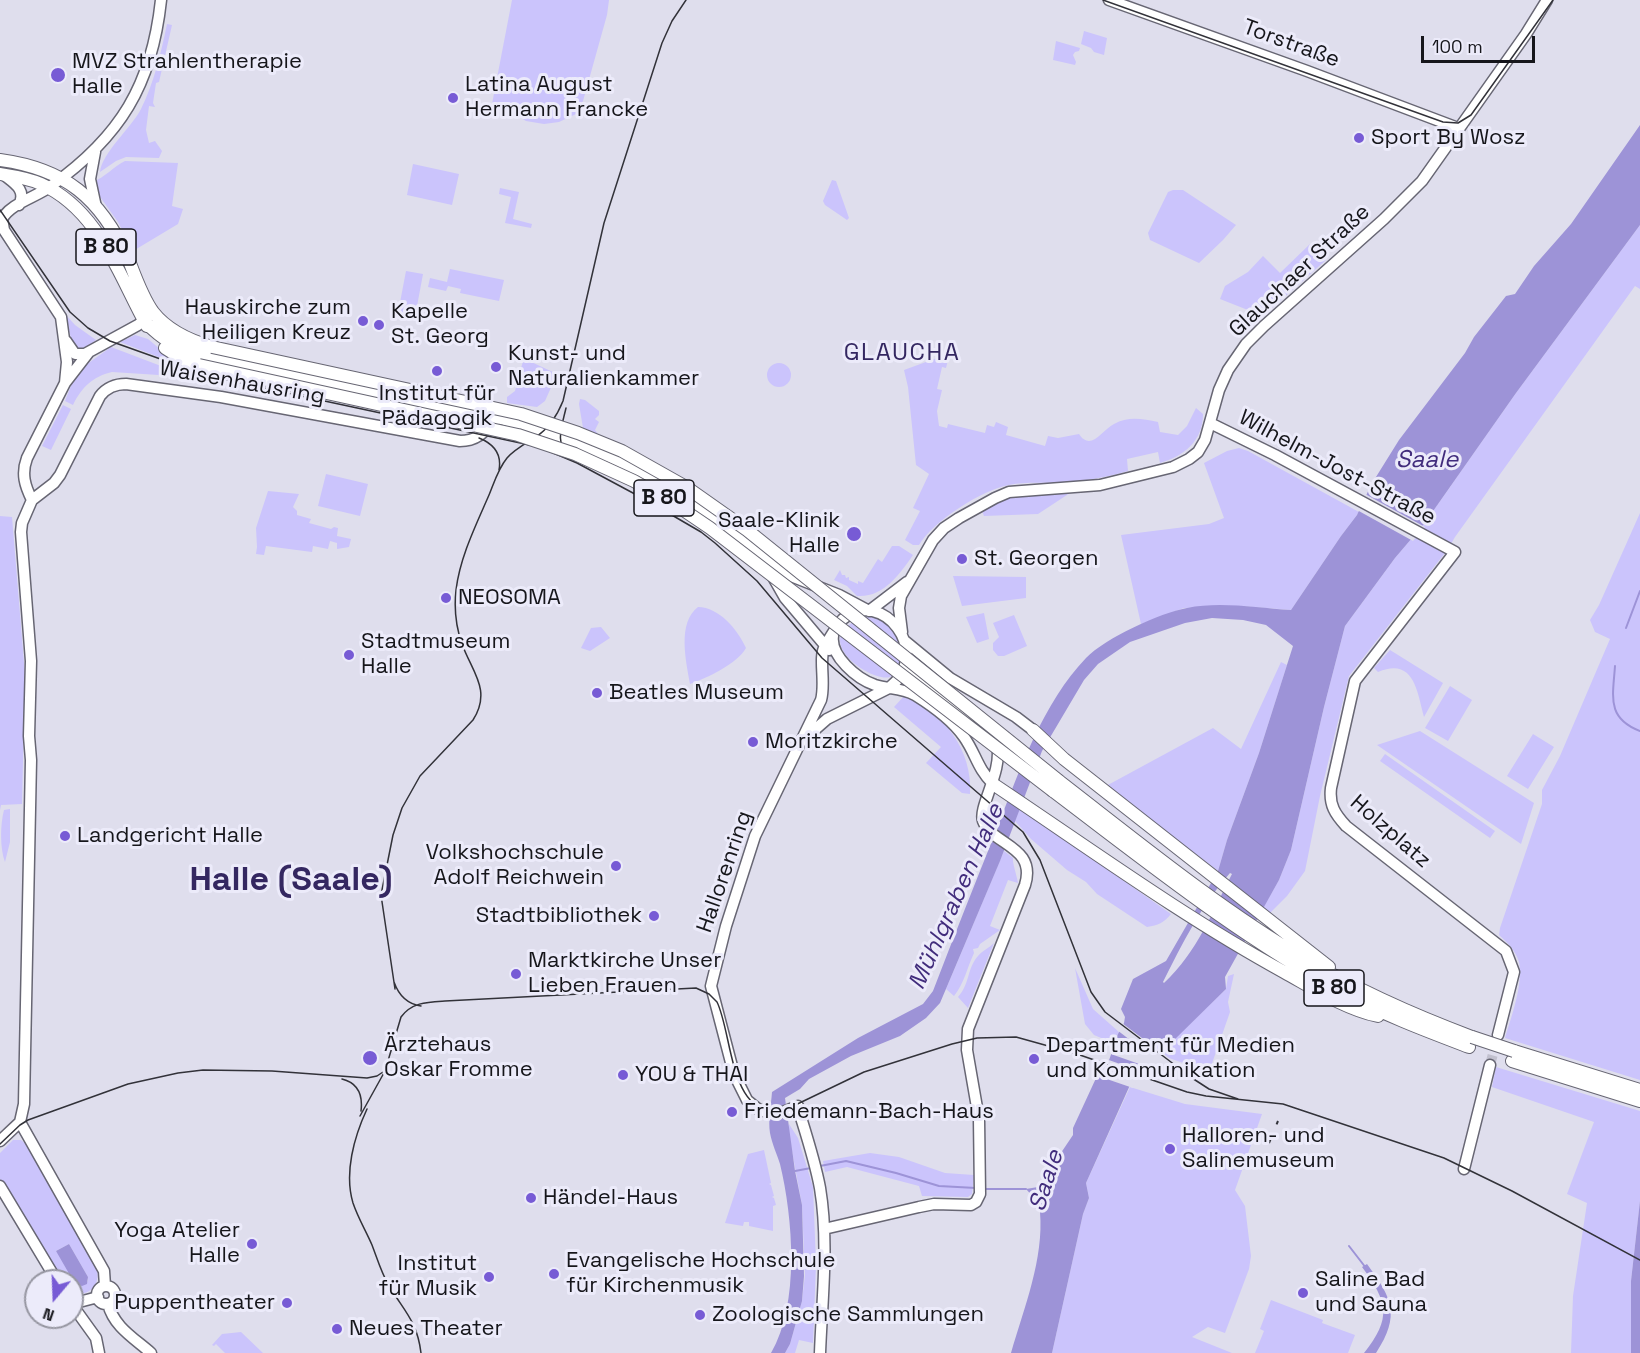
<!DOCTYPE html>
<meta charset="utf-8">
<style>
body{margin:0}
#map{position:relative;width:1640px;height:1353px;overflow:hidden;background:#dfdeed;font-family:"Space Grotesk",sans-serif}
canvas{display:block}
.north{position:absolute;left:24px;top:1269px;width:60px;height:60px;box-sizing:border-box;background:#ecebfa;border:2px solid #9696a1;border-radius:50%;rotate:199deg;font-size:16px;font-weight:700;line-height:24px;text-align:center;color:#16161b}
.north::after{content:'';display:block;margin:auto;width:21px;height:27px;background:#775bd5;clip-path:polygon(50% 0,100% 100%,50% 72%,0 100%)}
.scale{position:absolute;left:1421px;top:36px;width:114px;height:27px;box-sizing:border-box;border:3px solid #16161b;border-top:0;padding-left:8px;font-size:18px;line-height:21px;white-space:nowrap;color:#16161b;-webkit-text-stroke:4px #ecebfa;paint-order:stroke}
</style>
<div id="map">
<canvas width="1640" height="1353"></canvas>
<div class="north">N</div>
<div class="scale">100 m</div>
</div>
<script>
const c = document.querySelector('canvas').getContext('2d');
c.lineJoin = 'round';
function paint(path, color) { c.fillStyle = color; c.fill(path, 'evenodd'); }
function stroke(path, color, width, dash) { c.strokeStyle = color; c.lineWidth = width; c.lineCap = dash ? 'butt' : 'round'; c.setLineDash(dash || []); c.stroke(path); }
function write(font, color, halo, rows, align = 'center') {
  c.font = font + ' "Space Grotesk",sans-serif'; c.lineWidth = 6; c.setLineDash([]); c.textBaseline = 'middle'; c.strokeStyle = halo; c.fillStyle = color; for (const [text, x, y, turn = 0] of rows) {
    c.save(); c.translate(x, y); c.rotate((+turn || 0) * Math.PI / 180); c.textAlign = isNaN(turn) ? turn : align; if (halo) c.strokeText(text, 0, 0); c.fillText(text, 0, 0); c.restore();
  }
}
paint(new Path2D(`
 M512 0H609L607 15 583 101 576 114 559 122 544 124 526 121 508 110 492 104Z
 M167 24 172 25 159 82 156 83 153 103 155 107 149 106 146 130 149 143 155 141 162 151 159 158 126 157 116 161 100 172C102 153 131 128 141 109 154 83 161 53 167 24Z
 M1084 31 1107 38 1104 55 1094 52 1091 48 1081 44Z
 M1056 41 1080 48 1079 51 1075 52 1073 55 1076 62 1075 65 1053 60Z
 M125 161 178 163 172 206 183 209 178 224 133 251 118 222 98 194 94 181C103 179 114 166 125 161Z
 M413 164 459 174 452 205 407 195Z
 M832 180 836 181 849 218 847 220 825 205 823 201Z
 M500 188 519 192 513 219 532 224 531 228 505 223 511 197 499 194Z
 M1173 190H1183L1236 225 1223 240 1199 263 1150 240 1148 233 1168 192Z
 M1640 225V289L1635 286 1455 537 1448 549 1349 676 1320 796 1305 871 1287 896 1270 913 1263 908 1279 880 1291 850 1324 707 1345 626 1395 558 1424 524 1516 393Z
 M1310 244 1326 260 1263 316 1220 299 1225 286 1248 272 1263 256 1280 273Z
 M450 269 504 280 499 301 460 293 461 289 448 286 446 291 428 287 430 278 447 282Z
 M406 271 423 274 415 317 398 313Z
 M66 315 75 325 96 340 84 349 79 350 72 344Z
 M135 335 148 339 179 365 120 342Z
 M111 347 190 377 112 372C92 377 82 387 73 405L65 401 74 378 83 367Z
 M945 355 949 356 946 368 942 367 937 389 942 390 937 411 939 426 947 428 948 424 985 433 987 425 994 427 996 422 1008 427 1006 435 1045 446 1048 436 1058 438 1079 434C1091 452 1102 430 1114 424 1128 416 1143 419 1158 422L1160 432 1178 435 1187 426 1196 408 1203 414C1203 441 1184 456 1160 463L1158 452 1127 459 1128 471C1104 478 1081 482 1055 483 1040 483 1024 482 1009 485 982 490 933 521 919 545H913L905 540 920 511 913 508 929 474 916 465 908 387 904 370Z
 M525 359 557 374 545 401 537 407 507 403V397L515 391 523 361Z
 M767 375a12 12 0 1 1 24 0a12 12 0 1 1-24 0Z
 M580 399 585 400 599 411V415L595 419 599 422 595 430 598 434 583 428 579 404Z
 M63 405 71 409 51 450 42 446Z
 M1239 448 1248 451 1359 512 1357 515 1341 536 1291 610 1241 606 1184 608 1141 624 1121 535 1209 524 1224 518 1204 463 1227 451Z
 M326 474 368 484 360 516 318 506Z
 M268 491 299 494 293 507 297 511V515L311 519 309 523 331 529 334 527 338 528 337 536 351 539 349 547 337 549V543L330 541 328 549 313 546 312 552 266 546 264 555 256 554 257 547 256 528Z
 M1070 493 1038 514 984 516 982 511 1011 497Z
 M1640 513V1080L1505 1038C1511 1018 1524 982 1519 962 1516 951 1507 942 1499 935L1500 928 1542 804V790L1560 756 1610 639 1595 632 1590 620 1599 605Z
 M0 516 12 517 25 675 22 804 1 805 0 810Z
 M892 546H899L913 555C900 574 883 598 857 596L847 586 834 580 840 570 842 575H845L846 578 849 577V580L858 584V581L863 583 878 559 882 562Z
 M953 576 1026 577V598L962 606Z
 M698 607C719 607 738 630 746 648 737 664 707 678 690 684 686 661 677 623 698 607Z
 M984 613 989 639 977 643 966 617Z
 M1014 615 1027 646 1004 656H998L993 650V643L999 637 993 623Z
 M865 617C892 616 898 636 903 658 900 664 896 675 890 677 872 683 804 638 865 617Z
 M601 627 610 638 590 651 581 648 591 628Z
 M1390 650 1443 683 1424 717C1417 691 1414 657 1378 672L1374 668Z
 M1281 662 1287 665 1259 753 1227 840 1218 871 1106 786 1213 728 1241 749Z
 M1450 686 1472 700 1448 741 1425 728Z
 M905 695C943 712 973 750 970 794L962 793 926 763 941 747 894 707Z
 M1420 731 1534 803 1521 844 1377 745Z
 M1533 734 1554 747 1528 789 1507 776Z
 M1385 754 1495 831 1490 838 1380 761Z
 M1020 808 1171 914C1164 923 1158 925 1147 927L1097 894 1086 882 1067 870 1031 839 1015 821Z
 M10 809V842L5 862C0 849 0 825 4 810Z
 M1004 851 1013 858C1012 862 1017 876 1018 883L1008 880 990 926 1000 930 980 944 978 948 973 949 974 953C967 968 964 984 954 996L946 989Z
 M994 943 968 1008 958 997C970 984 967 968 978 956 982 951 989 948 994 943Z
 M1075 968 1093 1009 1119 1032 1116 1040 1112 1039 1111 1042 1094 1035 1085 1024Z
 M1234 974 1228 1002 1230 1012 1209 1072 1169 1058 1153 1045 1169 1044 1226 989 1228 976Z
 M1496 1067 1640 1111V1201L1631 1281V1353H1571L1573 1296 1587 1203 1567 1194 1594 1122 1492 1087Z
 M1130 1087 1185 1104 1262 1114 1235 1190 1245 1206 1251 1256 1249 1269 1225 1333 1208 1327 1192 1337 1232 1353H1052L1083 1214 1089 1198 1086 1183Z
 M789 1124 798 1138 813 1187 816 1264 813 1343 799 1340 795 1353H785L790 1344 802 1301 805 1275 802 1205 789 1135Z
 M13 1140H21L27 1145 97 1268C100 1286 91 1295 73 1294L72 1281H59L0 1181V1153ZM69 1244 88 1277V1282L56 1251Z
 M764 1150 771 1183 769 1184 771 1185 774 1196 772 1197 774 1198 776 1205 773 1206V1231L749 1226V1222H744L743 1226 725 1223 748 1154Z
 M870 1153 899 1157 945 1173 974 1175 972 1194 968 1197 922 1196 919 1186 847 1167 825 1172 823 1161Z
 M1271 1300 1323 1320 1322 1323 1355 1335 1348 1353H1255L1264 1331 1260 1329Z
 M241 1332 263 1353H225L216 1344 214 1346 212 1345 222 1334Z`), '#cbc4fc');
paint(new Path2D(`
 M1640 125V225L1516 393 1424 524 1395 558 1345 626 1324 707 1291 850 1279 880 1225 977 1226 989 1169 1045H1148L1086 1183 1089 1198 1083 1214 1052 1353H1011C1024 1308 1044 1259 1040 1212L1034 1207 1036 1200 1026 1189 1038 1187 1073 1135V1128L1097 1076 1105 1072 1118 1034 1124 1023 1125 1017 1121 1009 1133 979 1166 961 1218 871 1227 840 1259 753 1293 646 1266 625 1243 620 1212 618 1185 623 1130 642 1098 664 1084 680 1042 751 1000 861 940 1003 926 1018 900 1036 851 1056 809 1079 800 1089 785 1098 795 1171 802 1205 804 1276 802 1301 790 1344 785 1353H771C800 1304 793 1218 780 1164 777 1154 772 1144 770 1133 768 1120 771 1106 772 1092L858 1038 923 1004 933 991C954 936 976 881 998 826 1020 769 1043 703 1086 658 1105 638 1160 613 1187 608 1220 601 1258 608 1291 610L1341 536 1357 515 1371 485 1399 440 1465 353 1474 337 1506 296 1515 294 1534 266 1571 224ZM1230 873 1232 874C1211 914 1198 951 1164 983L1163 982C1182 944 1202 904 1230 873Z
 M1640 1201V1353H1631V1281Z
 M69 1244 88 1277 87 1284 82 1286 75 1284 56 1251Z
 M1367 1264C1392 1298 1401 1315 1376 1353H1364C1392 1318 1388 1302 1362 1267Z`), '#9d93d7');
paint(new Path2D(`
 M1365 494 1425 527 1413 541 1357 510Z
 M1122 1023 1154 1047H1150L1142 1065 1108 1053 1112 1042 1147 1053 1117 1030Z
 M1106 1059 1140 1071 1133 1088 1095 1075 1102 1070Z`), '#dfdeed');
stroke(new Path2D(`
 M1626 628 1640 591
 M1615 666C1613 696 1606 718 1640 731
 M820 1166 846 1161 896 1173 939 1186 976 1188
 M795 1171 811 1168
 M984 1189H1026
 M1349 1246 1366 1268`), '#9d93d7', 2);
stroke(new Path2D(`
 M1490 1065 1497 1039`), '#c1c0ce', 10, [10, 5]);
const minor = new Path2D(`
 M1109 0 1307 71 1458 128
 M95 152 90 179 96 207
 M4 175C14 183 27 190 19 205
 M66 341 75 354H85L138 325 150 315
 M65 383 67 362 61 317 4 230 2 219C11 203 37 197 51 186 120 137 152 85 161 0
 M1210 423 1275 455 1455 552 1355 681 1331 788C1329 805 1335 814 1346 826L1506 951 1514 972 1498 1035
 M32 500 54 483 60 475 100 396C107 387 115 384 126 384L221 397 460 441C478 441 485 431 497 418L549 433 609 457 647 475 712 516 791 576 839 595 869 611
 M32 500C25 486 21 474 27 458L65 383 89 352
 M773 577 785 598 829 650
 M869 611 907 582
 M902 632 899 608 901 596 933 540 944 528 959 518 995 498 1009 492 1100 485 1173 467 1189 459 1198 452 1205 440 1219 390 1228 370 1246 344 1264 326 1384 219 1422 181 1526 34 1547 0
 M833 636C830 656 857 679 875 685 888 689 902 688 915 695 931 705 953 721 964 737 976 754 977 768 993 784
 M905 641 950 678 1016 717 1033 730
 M906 666 974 724
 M803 740 827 719 889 688C934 652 882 587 843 619 838 624 829 639 825 646 818 657 826 683 821 700L755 836 726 926 711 986 734 1074 747 1100 758 1109 769 1113 783 1112 798 1106V1108C806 1134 815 1161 820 1188 829 1242 822 1299 820 1353
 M20 1122 24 1104 25 1053 31 760 29 736 31 661 21 532 22 523 32 500
 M20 1122 104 1271 105 1286
 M0 1141 20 1122
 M1464 1169 1490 1065
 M0 1186 57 1281
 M824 1229 919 1207 934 1204 971 1205 976 1202 980 1194 979 1119 967 1050 968 1029 1025 885C1037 846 992 845 983 821 978 807 1003 771 997 745
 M97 1295a9 9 0 1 1 18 0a9 9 0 1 1-18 0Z
 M72 1300 79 1302 98 1297
 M73 1301V1306L96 1338 99 1353
 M108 1304C114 1327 134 1338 151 1353`);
const major = new Path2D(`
 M0 160C66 169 100 198 128 258 135 276 142 297 153 312 167 330 191 341 212 347
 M0 174C13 176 28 178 41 184 99 210 118 274 147 326
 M144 321C164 341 177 348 204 356L497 418
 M165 348 184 360 199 365
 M1033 730 1064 759 1329 967
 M1059 781C1138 842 1217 907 1303 958 1357 990 1413 1015 1472 1037
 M993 784C1089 848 1182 916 1284 972 1313 988 1345 1009 1378 1016
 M1053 791C1147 862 1240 937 1344 993 1384 1015 1427 1031 1469 1047
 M1514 1051 1640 1090
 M1512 1061 1640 1101`);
stroke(minor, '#676673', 13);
stroke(major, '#676673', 14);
stroke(minor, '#fff', 10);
stroke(major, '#fff', 12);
stroke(new Path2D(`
 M1103 0 1443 122 1458 123 1471 115 1553 0
 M0 210 70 312 88 328 110 341 208 376 539 447 577 463 646 500 701 532 715 543 757 581 822 658 1023 832 1040 860 1091 992 1105 1012 1192 1078 1209 1089 1238 1099
 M566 408C562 426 554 444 570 458
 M479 438C494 444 502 454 499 470
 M394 982C399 996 407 1004 421 1006
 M395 989 381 895 393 835 402 808 420 776 473 720C492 690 472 672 462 644 456 627 454 608 456 590 460 557 476 525 489 495 494 483 498 469 507 458 515 449 525 444 536 437 549 428 557 416 563 401L604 223 662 43 672 21 686 0
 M342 1079C358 1083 363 1095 361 1111
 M367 1109C354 1137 344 1173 353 1203 358 1218 366 1231 372 1245 377 1258 381 1272 388 1284 403 1310 417 1320 421 1353
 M360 1116 385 1071 401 1017C412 1002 428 1002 445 1001L696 988 709 994 717 1002C733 1034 729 1125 787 1109L864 1072 952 1044 977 1038 1016 1037 1077 1054 1187 1092 1206 1096 1283 1104 1444 1158 1512 1191 1640 1260
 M0 1144 20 1125 28 1120 128 1084 178 1073 203 1070 272 1071 367 1078 377 1076 386 1070`), '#323239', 1.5);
stroke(new Path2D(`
 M1269 1143 1278 1121`), '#323239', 2, [10, 10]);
const majorBridge = new Path2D(`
 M212 347 521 414 578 433 622 451 686 487 747 530 1059 781
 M199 365 518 435 575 454 634 481 679 507 710 528 1053 791
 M1472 1037 1514 1051`);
stroke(majorBridge, '#676673', 14, []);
stroke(majorBridge, '#fff', 12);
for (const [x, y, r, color] of [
 [58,75,8,"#775bd5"],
 [453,98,6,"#775bd5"],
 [1359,138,6,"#775bd5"],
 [363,321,6,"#775bd5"],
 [379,325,6,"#775bd5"],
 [496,367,6,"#775bd5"],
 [437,371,6,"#775bd5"],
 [854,534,8,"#775bd5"],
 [962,559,6,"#775bd5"],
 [446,598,6,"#775bd5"],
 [349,655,6,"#775bd5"],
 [597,693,6,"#775bd5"],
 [753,742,6,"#775bd5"],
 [65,836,6,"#775bd5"],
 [616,866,6,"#775bd5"],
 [654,916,6,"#775bd5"],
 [516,974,6,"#775bd5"],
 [370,1058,8,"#775bd5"],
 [1034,1059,6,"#775bd5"],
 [623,1075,6,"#775bd5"],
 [732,1112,6,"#775bd5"],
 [1170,1149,6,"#775bd5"],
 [531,1198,6,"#775bd5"],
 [252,1244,6,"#775bd5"],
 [554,1274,6,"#775bd5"],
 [489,1277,6,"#775bd5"],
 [1303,1293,6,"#775bd5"],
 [287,1303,6,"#775bd5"],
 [700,1315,6,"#775bd5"],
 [337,1329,6,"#775bd5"]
]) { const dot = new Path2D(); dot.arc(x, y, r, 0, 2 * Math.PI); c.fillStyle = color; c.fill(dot); stroke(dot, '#ecebfa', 2); }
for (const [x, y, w] of [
 [106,247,60],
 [664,498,60],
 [1334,988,60]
]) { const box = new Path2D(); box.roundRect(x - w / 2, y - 18, w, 36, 4.5); c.fillStyle = '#ecebfa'; c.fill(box); stroke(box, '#16161b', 1.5); }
write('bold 21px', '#16161b', null, [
 ["B 80",106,247],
 ["B 80",664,498],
 ["B 80",1334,988]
]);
write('22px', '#16161b', '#ecebfa', [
 ["Torstraße",1291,44,20],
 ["Glauchaer Straße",1300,271,-43],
 ["Waisenhausring",242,383,10],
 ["Wilhelm-Jost-Straße",1337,468,28],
 ["Holzplatz",1390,832,41],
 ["Hallorenring",725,872,-71]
]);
write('22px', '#16161b', '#ecebfa', [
 ["MVZ Strahlentherapie",72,62],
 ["Halle",72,87],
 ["Latina August",465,85],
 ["Hermann Francke",465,110],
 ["Sport By Wosz",1371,138],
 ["Hauskirche zum",351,308,"right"],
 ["Heiligen Kreuz",351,333,"right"],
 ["Kapelle",391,312],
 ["St. Georg",391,337],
 ["Kunst- und",508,354],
 ["Naturalienkammer",508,379],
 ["Institut für",437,394,"center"],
 ["Pädagogik",437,419,"center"],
 ["Saale-Klinik",840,521,"right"],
 ["Halle",840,546,"right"],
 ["St. Georgen",974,559],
 ["NEOSOMA",458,598],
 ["Stadtmuseum",361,642],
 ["Halle",361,667],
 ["Beatles Museum",609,693],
 ["Moritzkirche",765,742],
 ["Landgericht Halle",77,836],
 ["Volkshochschule",604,853,"right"],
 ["Adolf Reichwein",604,878,"right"],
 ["Stadtbibliothek",642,916,"right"],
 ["Marktkirche Unser",528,961],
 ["Lieben Frauen",528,986],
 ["Ärztehaus",384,1045],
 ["Oskar Fromme",384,1070],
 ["Department für Medien",1046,1046],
 ["und Kommunikation",1046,1071],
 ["YOU & THAI",635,1075],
 ["Friedemann-Bach-Haus",744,1112],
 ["Halloren- und",1182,1136],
 ["Salinemuseum",1182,1161],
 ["Händel-Haus",543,1198],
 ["Yoga Atelier",240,1231,"right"],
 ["Halle",240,1256,"right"],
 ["Evangelische Hochschule",566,1261],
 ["für Kirchenmusik",566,1286],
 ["Institut",477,1264,"right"],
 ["für Musik",477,1289,"right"],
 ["Saline Bad",1315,1280],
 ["und Sauna",1315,1305],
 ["Puppentheater",275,1303,"right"],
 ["Zoologische Sammlungen",712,1315],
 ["Neues Theater",349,1329]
], 'left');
c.letterSpacing = '1.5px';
write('24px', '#342761', '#ecebfa', [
 ["GLAUCHA",902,353]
]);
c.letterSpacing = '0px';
write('italic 24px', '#412c7c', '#ecebfa', [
 ["Saale",1427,460],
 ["Mühlgraben Halle",957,897,-66],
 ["Saale",1047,1181,-72]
]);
write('bold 34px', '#342761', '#ecebfa', [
 ["Halle (Saale)",291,881]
]);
</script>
